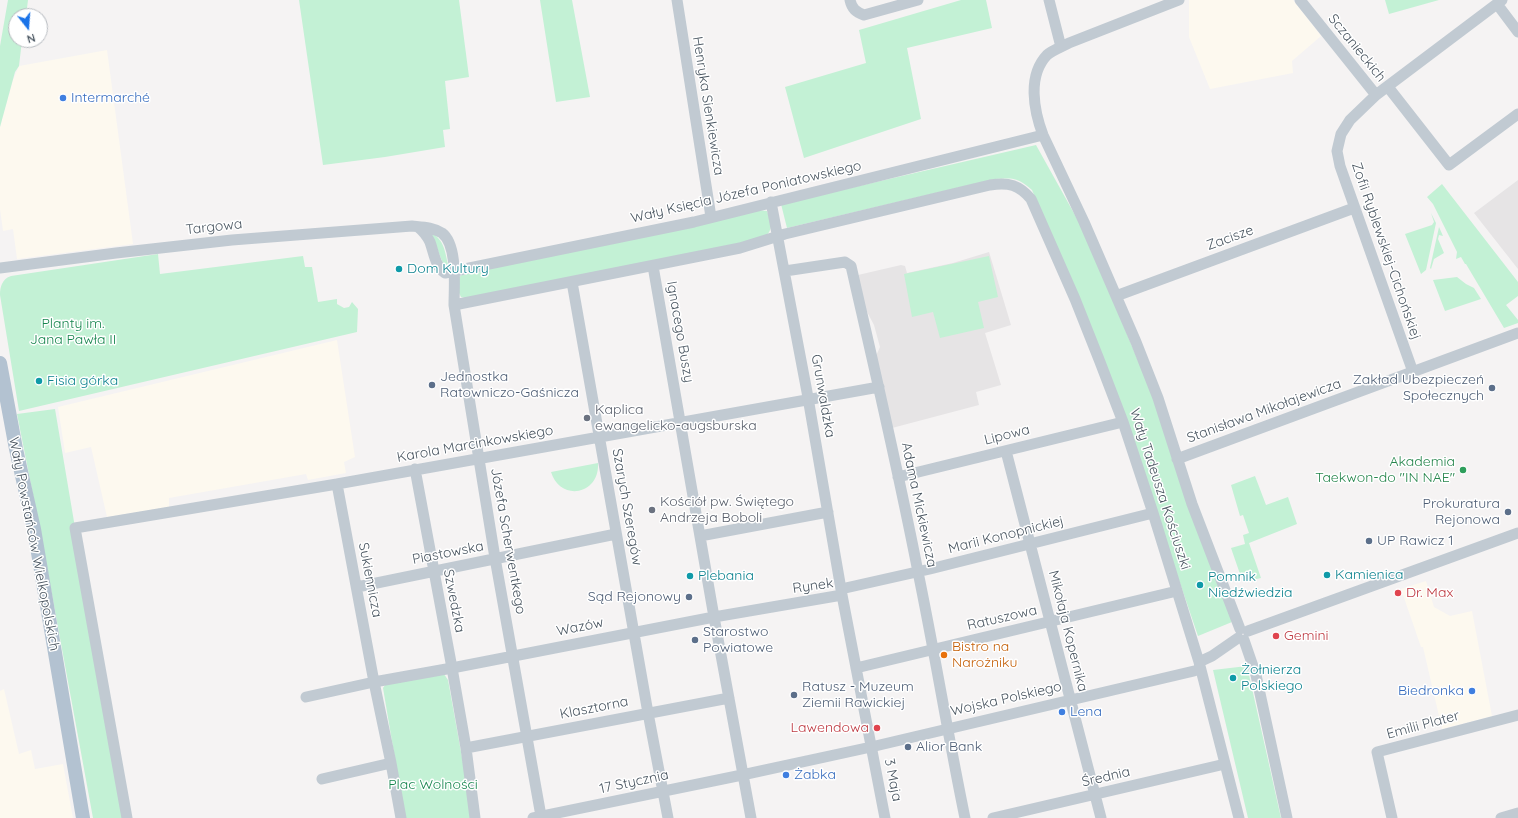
<!DOCTYPE html>
<meta charset="utf-8">
<style>
body{margin:0}
#map{position:relative;width:1518px;height:818px;overflow:hidden;background:#f5f3f3;font-family:Quicksand,sans-serif}
canvas{display:block}
.north{position:absolute;left:8px;top:8px;width:40px;height:40px;box-sizing:border-box;background:#fff;border:1px solid #b7bbc0;border-radius:50%;rotate:163deg;font-size:11px;font-weight:700;line-height:16px;text-align:center;color:#4a5661}
.north::after{content:'';display:block;margin:auto;width:14px;height:18px;background:#1a73e8;clip-path:polygon(50% 0,100% 100%,50% 72%,0 100%)}
</style>
<div id="map">
<canvas width="1518" height="818"></canvas>
<div class="north">N</div>
</div>
<script>
const c = document.querySelector('canvas').getContext('2d');
c.lineJoin = 'round';
function paint(path, color) { c.fillStyle = color; c.fill(path, 'evenodd'); }
function stroke(path, color, width, dash) { c.strokeStyle = color; c.lineWidth = width; c.lineCap = dash ? 'butt' : 'round'; c.setLineDash(dash || []); c.stroke(path); }
function write(font, color, halo, rows, align = 'center') {
  c.font = font + ' Quicksand,sans-serif'; c.lineWidth = 3; c.setLineDash([]); c.textBaseline = 'middle'; c.strokeStyle = halo; c.fillStyle = color; for (const [text, x, y, turn = 0] of rows) {
    c.save(); c.translate(x, y); c.rotate((+turn || 0) * Math.PI / 180); c.textAlign = isNaN(turn) ? turn : align; if (halo) c.strokeText(text, 0, 0); c.fillText(text, 0, 0); c.restore();
  }
}
paint(new Path2D(`
 M1189 0H1293L1321 36 1292 61 1293 73 1210 89 1189 37Z
 M107 50 133 244 17 259 13 229 3 231 0 209V127L13 80 19 66Z
 M337 340 355 457 344 462 346 473 308 480 306 474 169 498V507L107 517 91 447 65 453 58 407Z
 M1426 581 1434 607 1450 616 1472 611 1492 716 1442 729 1423 647H1421L1401 589Z
 M4 689 19 754 31 750 35 769 63 764 73 818H0V691Z`), '#fdf9ef');
paint(new Path2D(`
 M1518 180V269L1474 213Z
 M989 252 1011 325 985 333 1001 385 976 392 979 405 892 428 876 356 880 347 874 325 865 308 858 275 901 265 905 266 907 273 953 263Z`), '#e6e4e5');
paint(new Path2D(`
 M8 0H28L26 16H16V40H22L19 66 15 72 0 127V46Z
 M299 0H459L469 77 445 81 450 129 443 130 445 147 385 157 323 165Z
 M540 0H572L590 97 556 102Z
 M961 0H986L992 28 907 48 921 119 804 158 785 87 866 63 859 30Z
 M1385 0H1439L1389 14Z
 M1036 145 1080 224 1112 298 1156 404 1232 622 1198 636 1125 421 1077 298 1032 190C1017 177 1014 178 995 179L787 228 781 204Z
 M1442 184 1518 282V296L1506 305 1518 320V323L1504 328 1466 264H1465L1461 257 1456 259 1457 252 1433 204 1427 197Z
 M757 210 767 211C770 220 774 227 767 235L723 248 469 299 461 297 459 293V277L462 275Z
 M1431 213 1436 223 1426 270 1421 274 1405 234 1432 225 1434 222Z
 M1439 227 1443 236 1439 235 1438 239 1444 253 1434 259 1431 269 1430 268Z
 M431 233C444 239 445 252 448 264L444 266Z
 M158 254 160 274 303 256 305 267H312L318 302 337 299V304L344 308 349 307 352 302 358 309 357 332 19 411 0 295C0 287 2 279 11 276Z
 M989 256 998 297 978 302 984 328 940 338 933 312 912 317 904 274Z
 M1457 277 1466 284 1474 288 1481 299 1445 311 1433 280Z
 M55 409 124 818H93L42 540 17 414Z
 M598 463C600 495 560 502 551 472Z
 M1255 476 1266 505 1288 497 1297 524 1249 543 1261 578 1252 580 1248 571 1240 574 1231 548 1245 544 1243 535 1249 533 1243 515 1240 516 1231 485Z
 M1247 666 1281 818H1248L1213 670Z
 M444 674 448 680 473 818H405L383 688 385 685Z`), '#c3f1d5');
stroke(new Path2D(`
 M677 0 711 217
 M850 0C852 9 856 12 864 15L918 0
 M1049 0 1061 47
 M1179 0 1069 43C1062 47 1053 50 1047 55 1027 76 1034 111 1043 135L1084 222 1136 342 1158 398 1192 504 1240 629
 M1300 0 1376 95
 M1497 4 1518 32
 M1388 87 1449 165 1518 114
 M771 202 807 392 842 595 885 818
 M418 227C423 231 427 236 430 242 434 253 435 266 445 273L694 222 1043 135
 M0 268 116 253 232 240 412 226C422 227 433 227 442 233 458 245 454 287 454 305L495 558 541 816
 M785 271 845 262 851 266C874 367 898 469 918 572 935 654 948 736 965 818
 M572 282 648 713 668 818
 M1116 296 1354 208
 M454 305 740 248 785 234 990 185C1009 182 1019 185 1031 199L1075 299 1100 362 1123 422 1153 513 1199 662 1239 818
 M1413 372 1340 166 1337 151 1341 134 1350 120 1376 95 1502 0
 M1006 451 1101 818
 M1177 459 1518 333
 M415 469 452 668 714 617 653 266
 M898 477 1123 422
 M700 536 828 512
 M357 587 616 534
 M841 589 930 569 1153 513
 M1248 631 1518 533
 M1244 640 1256 675 1287 818
 M1199 662 1212 656 1238 638
 M856 668 1177 591
 M306 697 374 682 337 484
 M466 748 729 698
 M322 779 391 763
 M127 818 75 528 337 484 879 387
 M401 818 391 763 374 682 452 668 466 748 475 818
 M533 818 742 775 871 747 1194 671
 M751 818 714 617 842 595
 M993 818 1225 764
 M1392 818 1377 752 1518 715
 M1501 818 1518 813`), '#c1cad2', 11);
stroke(new Path2D(`
 M0 363 16 449 34 529 83 818`), '#b3c2d1', 14);
for (const [x, y, r, color] of [
 [63,98,4,"#3f7fe0"],
 [399,269,4,"#0f9aa8"],
 [39,381,4,"#0f9aa8"],
 [432,385,4,"#5c6f8a"],
 [1492,388,4,"#5c6f8a"],
 [587,418,4,"#6b7280"],
 [1463,470,4,"#2e9e5b"],
 [652,510,4,"#6b7280"],
 [1508,512,4,"#5c6f8a"],
 [1369,541,4,"#5c6f8a"],
 [1327,575,4,"#0f9aa8"],
 [690,576,4,"#0f9aa8"],
 [1200,585,4,"#0f9aa8"],
 [1398,593,4,"#e0444e"],
 [689,597,4,"#5c6f8a"],
 [1276,636,4,"#e0444e"],
 [695,640,4,"#5c6f8a"],
 [944,655,4,"#e8710a"],
 [1233,678,4,"#0f9aa8"],
 [1472,691,4,"#3f7fe0"],
 [794,695,4,"#5c6f8a"],
 [1062,712,4,"#3f7fe0"],
 [877,728,4,"#e0444e"],
 [908,747,4,"#5c6f8a"],
 [786,775,4,"#3f7fe0"]
]) { const dot = new Path2D(); dot.arc(x, y, r, 0, 2 * Math.PI); c.fillStyle = color; c.fill(dot); stroke(dot, '#fff', 1.5); }
write('14px', '#4a5661', '#fff', [
 ["Sczanieckich",1357,48,51],
 ["Henryka Sienkiewicza",708,106,81],
 ["Wały Księcia Józefa Poniatowskiego",746,192,-13],
 ["Targowa",214,227,-6],
 ["Zacisze",1230,238,-20],
 ["Zofii Ryblewskiej-Cichońskiej",1386,251,71],
 ["Ignacego Buszy",680,332,80],
 ["Grunwaldzka",823,396,80],
 ["Stanisława Mikołajewicza",1264,411,-20],
 ["Lipowa",1007,435,-14],
 ["Karola Marcinkowskiego",475,444,-10],
 ["Wały Tadeusza Kościuszki",1160,489,72],
 ["Adama Mickiewicza",919,505,78],
 ["Szarych Szeregów",627,507,80],
 ["Marii Konopnickiej",1006,535,-14],
 ["Józefa Scherwentkego",508,541,80],
 ["Wały Powstańców Wielkopolskich",34,544,79],
 ["Piastowska",448,553,-11],
 ["Sukiennicza",370,580,79],
 ["Rynek",813,586,-8],
 ["Szwedzka",454,601,79],
 ["Ratuszowa",1002,618,-13],
 ["Wazów",580,627,-11],
 ["Mikołaja Kopernika",1068,631,76],
 ["Wojska Polskiego",1006,699,-13],
 ["Klasztorna",594,708,-11],
 ["Emilii Plater",1423,725,-15],
 ["Średnia",1106,777,-13],
 ["3 Maja",893,780,79],
 ["17 Stycznia",634,782,-12]
]);
write('14px', '#366cbe', '#fff', [
 ["Intermarché",71,98],
 ["Biedronka",1464,691,"right"],
 ["Lena",1070,712],
 ["Żabka",794,775]
], 'left');
write('14px', '#0d838f', '#fff', [
 ["Dom Kultury",407,269],
 ["Fisia górka",47,381],
 ["Kamienica",1335,575],
 ["Plebania",698,576],
 ["Pomnik",1208,577],
 ["Niedźwiedzia",1208,593],
 ["Żołnierza",1241,670],
 ["Polskiego",1241,686]
], 'left');
write('14px', '#17864f', '#fff', [
 ["Planty im.",73,324],
 ["Jana Pawła II",73,340],
 ["Plac Wolności",433,785]
]);
write('14px', '#4e5e75', '#fff', [
 ["Jednostka",440,377],
 ["Ratowniczo-Gaśnicza",440,393],
 ["Zakład Ubezpieczeń",1484,380,"right"],
 ["Społecznych",1484,396,"right"],
 ["Prokuratura",1500,504,"right"],
 ["Rejonowa",1500,520,"right"],
 ["UP Rawicz 1",1377,541],
 ["Sąd Rejonowy",681,597,"right"],
 ["Starostwo",703,632],
 ["Powiatowe",703,648],
 ["Ratusz - Muzeum",802,687],
 ["Ziemii Rawickiej",802,703],
 ["Alior Bank",916,747]
], 'left');
write('14px', '#5b616d', '#fff', [
 ["Kaplica",595,410],
 ["ewangelicko-augsburska",595,426],
 ["Kościół pw. Świętego",660,502],
 ["Andrzeja Boboli",660,518]
], 'left');
write('14px', '#27864d', '#fff', [
 ["Akademia",1455,462],
 ["Taekwon-do \"IN NAE\"",1455,478]
], 'right');
write('14px', '#be3a42', '#fff', [
 ["Dr. Max",1406,593],
 ["Gemini",1284,636],
 ["Lawendowa",869,728,"right"]
], 'left');
write('14px', '#c56008', '#fff', [
 ["Bistro na",952,647],
 ["Narożniku",952,663]
], 'left');
</script>
